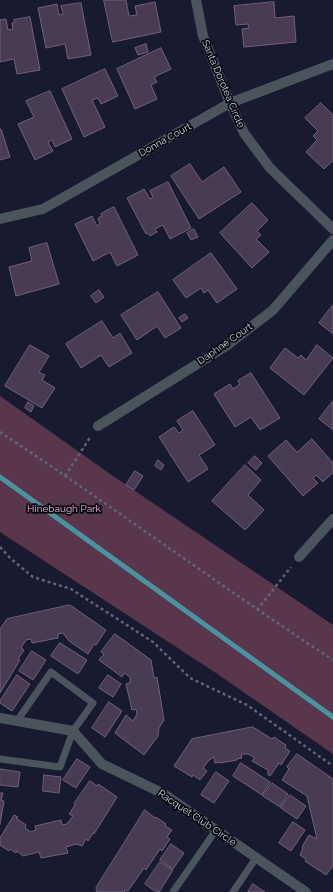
<!DOCTYPE html>
<style>
body{margin:0}
canvas{display:block;background:#181a30}
</style>
<canvas width="333" height="892"></canvas>
<script>
const c = document.querySelector('canvas').getContext('2d');
c.lineJoin = 'round';
function paint(path, color) { c.fillStyle = color; c.fill(path, 'evenodd'); }
function stroke(path, color, width, dash) { c.strokeStyle = color; c.lineWidth = width; c.lineCap = dash ? 'butt' : 'round'; c.setLineDash(dash || []); c.stroke(path); }
function write(font, color, halo, rows, align = 'center') {
  c.font = font + ' Raleway,sans-serif'; c.lineWidth = 3.5; c.setLineDash([]); c.textBaseline = 'middle'; c.strokeStyle = halo; c.fillStyle = color; for (const [text, x, y, turn = 0] of rows) {
    c.save(); c.translate(x, y); c.rotate((+turn || 0) * Math.PI / 180); c.textAlign = isNaN(turn) ? turn : align; if (halo) c.strokeText(text, 0, 0); c.fillText(text, 0, 0); c.restore();
  }
}
paint(new Path2D(`
 M0 396 113 476 333 625V754L216 673 0 532Z`), '#59364b');
stroke(new Path2D(`
 M0 477 333 717`), '#4b92a1', 5);
const building = new Path2D(`
 M104 0H126L129 16 137 15 135 6 155 2 161 32 113 42Z
 M274 2 275 18 294 16 296 42 244 47 242 29 249 28 248 24 236 25 234 6Z
 M81 3 91 55 68 59 65 44 46 48 38 8 57 4 59 15 63 14 61 6Z
 M30 17 40 70 17 74 14 59 0 62V20L6 19 8 30 13 29 12 23 15 22 14 20Z
 M146 44 148 52 138 55 135 48Z
 M161 48 171 69 154 77 157 82 151 85 157 99 135 109 117 69Z
 M105 69 118 96 101 104 98 98 92 100 105 127 84 137 62 89Z
 M50 91 72 139 55 147 52 140 48 142 53 151 35 160 18 124 34 117 26 101Z
 M321 103 333 115V160L324 169 306 152 317 140 313 136 318 131 305 118Z
 M0 129H1L10 157 0 160Z
 M190 164 202 182 224 167 241 192 199 219 171 176Z
 M168 182 191 228 170 239 163 225 155 229 157 232 150 236 148 233 146 234 127 198 144 189 150 199 153 197 150 191Z
 M252 203 268 220 257 231 261 235 256 239 269 252 252 268 220 233Z
 M114 207 138 255 117 266 110 252 93 261 75 224 92 216 97 226 100 224 98 218 102 216 101 214Z
 M194 229 198 237 191 240 187 233Z
 M47 243 59 284 16 296 9 267 32 261 29 248Z
 M211 253 237 289 217 303 208 290 204 293 201 288 186 298 173 280Z
 M99 290 104 297 96 303 91 296Z
 M158 292 181 328 165 338 157 326 137 340 121 315Z
 M333 305V334L319 323Z
 M185 314 188 318 182 322 179 318Z
 M102 321 113 338 120 333 132 353 109 367 101 355 81 368 66 344Z
 M30 345 49 356 39 372 45 375 42 380 55 388 42 408 5 386Z
 M317 345 333 358 304 395 270 368 285 348 298 358 301 355 306 360Z
 M251 373 280 418 260 430 251 417 235 427 214 394 230 384 233 389 240 384 238 381Z
 M333 401V430L319 419Z
 M28 402 34 406 31 412 25 408Z
 M193 411 215 445 199 455 208 469 188 482 159 437 174 427 179 433 183 430 177 421Z
 M312 439 333 463V472L323 482 316 475 313 478 318 483 303 496 268 456 286 440 297 452Z
 M255 456 262 463 256 470 248 463Z
 M158 460 164 465 161 470 155 466Z
 M245 465 261 480 248 495 264 510 245 530 212 501Z
 M135 471 143 476 134 490 126 485Z
 M70 605 106 630 96 645 94 644 88 654 69 641 63 633 58 634V638L32 643 31 639 26 640 21 648 24 650 18 659 20 660 0 693V629L7 619Z
 M115 634 151 660 154 678 157 677 164 720 159 728 158 736 144 755 115 733 126 715 133 721 137 714 136 709 132 710 126 684 130 683V677L124 673 122 677 99 660 104 654 101 652Z
 M60 643 87 660 78 674 51 656Z
 M32 651 46 660 33 680 19 671Z
 M17 675 30 684 12 711 0 703V701Z
 M108 675 121 684 113 697 99 688Z
 M109 702 122 711 105 737 92 728Z
 M253 727 272 739 274 737 286 745 285 748 290 751 281 765 279 763 270 776 268 775V770L252 761 255 758 248 754H241L242 758 237 759V760L220 763V762L215 763 214 757 209 760 203 768 207 771 200 780 193 775 192 777 174 766 192 739Z
 M297 754 333 779V866L326 875 305 861 306 859 300 855 303 848 302 847 309 835 317 839 307 796 282 780 289 769 287 767Z
 M77 759 90 767 76 788 63 780Z
 M241 763 270 782 262 795 233 776Z
 M0 769 20 772 18 787 0 785Z
 M216 772 229 781 214 803 201 795Z
 M44 775 61 777 59 793 43 791Z
 M90 781 97 786 98 784 117 797 94 834 93 833 88 841 86 839 82 846 76 844 66 847 68 853 41 858 39 852 23 856 17 851 16 853 10 849 9 851 0 845V838L14 815 18 817 16 818 26 825 25 828 31 832 36 830 35 826 61 820 62 825 67 824 73 816 69 814 75 805 74 804Z
 M272 783 288 794 280 807 263 796Z
 M0 793H3L1 800 4 801 0 824Z
 M290 795 306 806 297 819 281 808Z
 M145 810 155 818 156 817 166 824 165 826 172 830 167 837 170 839 162 851 160 849 146 870 144 868 128 891 126 890 124 892H97L96 888Z
 M293 822 305 830 291 851 279 843Z
 M171 844 184 853 173 869 160 860Z
 M160 862 173 870 159 892H156L145 884Z
 M253 884 265 892H248Z`);
paint(building, '#483b52');
stroke(building, '#6f6179', 1);
stroke(new Path2D(`
 M0 432C112 506 220 586 333 660
 M65 476 91 436
 M0 547 10 558 33 577 71 589 153 642 190 678 247 705 333 766
 M257 610 291 567`), '#616376', 2.5, [3, 3]);
stroke(new Path2D(`
 M0 759 60 767 73 731 93 703 51 672 17 721
 M173 892 216 830
 M233 892 256 858`), '#4a545d', 7);
stroke(new Path2D(`
 M196 0 203 36 230 103 244 133 270 168 333 229
 M0 219 43 209 230 103 333 64
 M98 426 226 346 273 310 333 240
 M299 557 333 519
 M0 718 73 731 102 764 164 794 306 892`), '#4a545d', 10);
write('10px', '#cfd2e1', '#05060f', [
 ["Santa Dorotea Circle",223,84,67],
 ["Donna Court",165,140,-29],
 ["Daphne Court",225,344,-35],
 ["Racquet Club Circle",197,818,34]
]);
write('10px', '#f6b3db', '#05060f', [
 ["Hinebaugh Park",64,509]
]);
</script>
